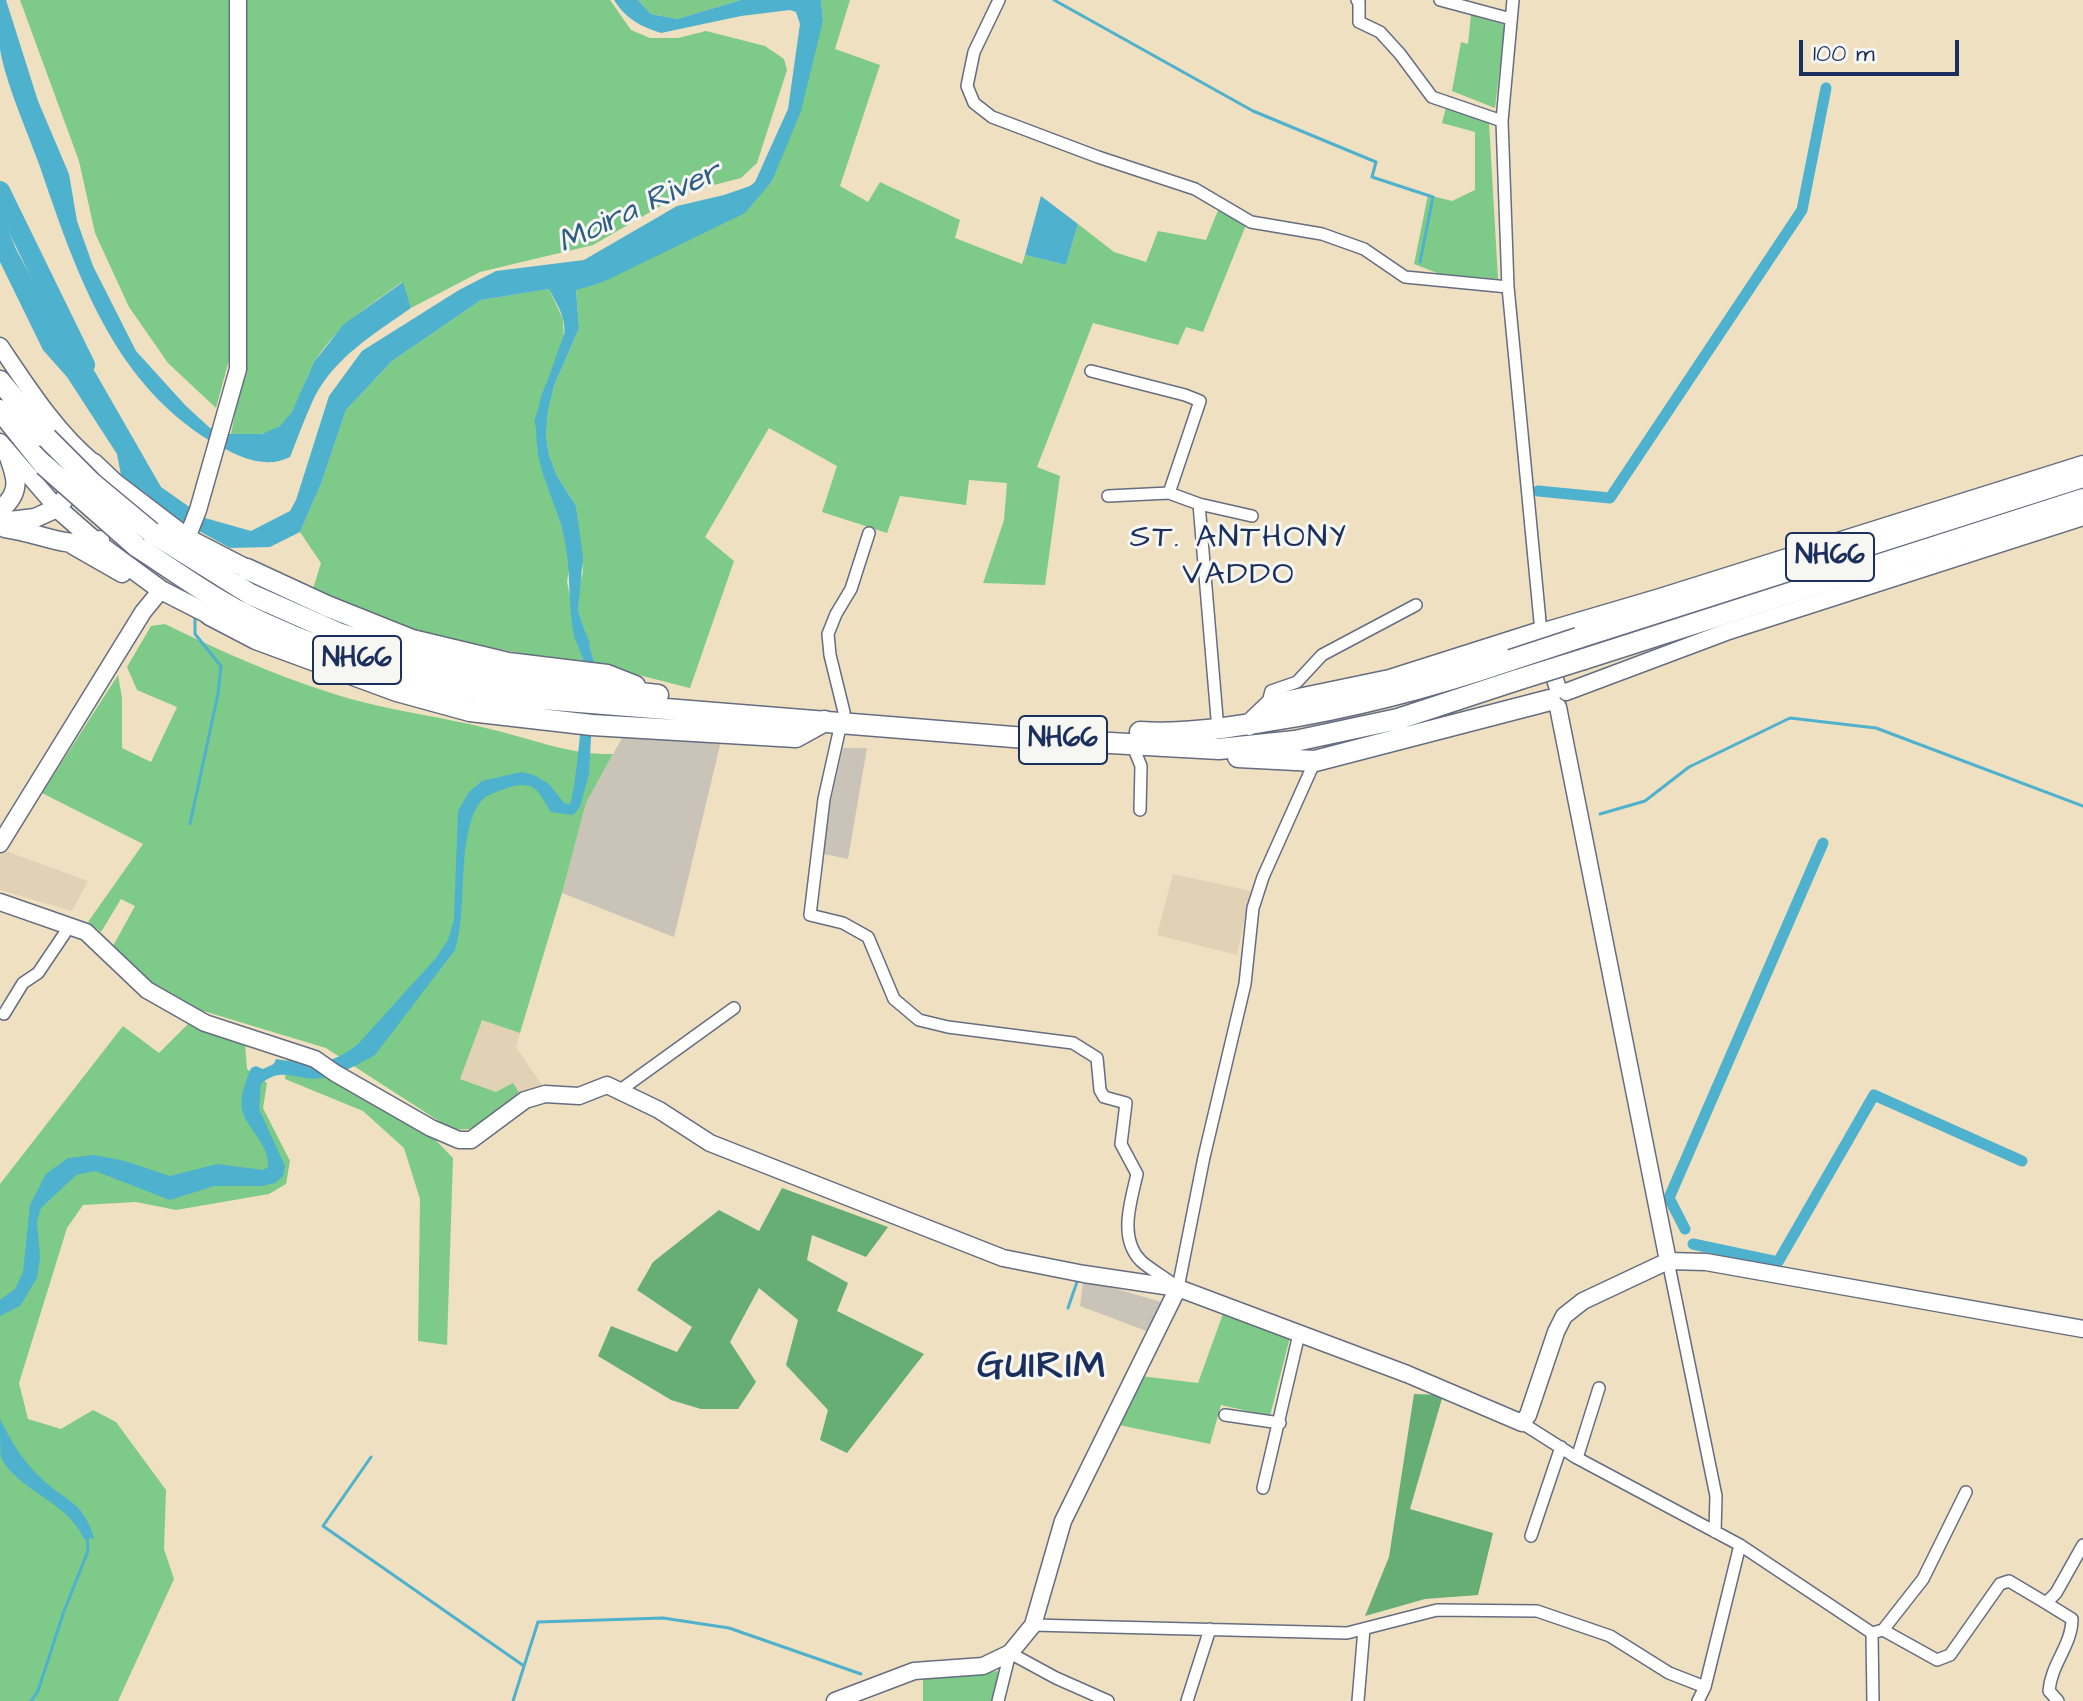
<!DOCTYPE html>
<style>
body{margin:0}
#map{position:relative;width:2083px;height:1701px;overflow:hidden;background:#efe0c1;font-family:"Architects Daughter",sans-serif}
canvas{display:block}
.scale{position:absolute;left:1799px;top:40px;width:160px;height:36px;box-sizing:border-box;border:4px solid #1b2f5e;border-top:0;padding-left:10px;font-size:24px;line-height:28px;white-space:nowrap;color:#1b2f5e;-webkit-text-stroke:6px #f6f6f2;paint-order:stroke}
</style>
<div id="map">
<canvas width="2083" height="1701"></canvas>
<div class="scale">100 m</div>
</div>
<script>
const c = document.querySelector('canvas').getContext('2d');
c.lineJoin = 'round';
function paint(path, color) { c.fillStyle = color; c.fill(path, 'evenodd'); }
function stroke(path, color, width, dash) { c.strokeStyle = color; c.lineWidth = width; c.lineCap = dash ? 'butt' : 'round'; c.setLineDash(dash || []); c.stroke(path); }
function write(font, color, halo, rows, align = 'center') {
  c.font = font + ' "Architects Daughter",sans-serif'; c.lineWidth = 6; c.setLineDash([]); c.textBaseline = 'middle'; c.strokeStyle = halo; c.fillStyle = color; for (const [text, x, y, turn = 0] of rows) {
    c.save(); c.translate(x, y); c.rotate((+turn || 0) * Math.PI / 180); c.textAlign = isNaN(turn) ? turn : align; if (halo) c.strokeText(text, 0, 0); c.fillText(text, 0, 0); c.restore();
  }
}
paint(new Path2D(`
 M3 850 88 881 72 911 0 890V855Z
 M1173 874 1251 891 1237 955 1157 935Z
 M482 1019 520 1033 516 1047 542 1085 521 1096 496 1092 459 1080Z`), '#e1d2b6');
paint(new Path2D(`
 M627 729 722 737 674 937 562 893 586 803Z
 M843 748H867L848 859 819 853Z
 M1083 1283 1107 1286 1161 1302 1149 1332 1080 1306Z`), '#c9c3b8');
paint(new Path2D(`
 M20 0H230V356L216 408 168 363 129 307 95 233 79 161Z
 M247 0H610L631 30 650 38H678L706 31 765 46 784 59 787 70 757 163 741 178 683 193 593 245 480 272 411 308 402 282C369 306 337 326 315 361 303 381 299 412 280 427 265 437 247 434 231 434L245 362Z
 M638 0H741L677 19 651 14Z
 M821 0H850L835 49 880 65 840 186 868 202 880 182 960 220 955 238 1022 264 1025 255 1066 265 1078 224 1114 252 1146 262 1158 231 1206 240 1219 208 1246 225 1203 332 1186 327 1178 345 1093 323 1037 467 1060 476 1045 585 983 583 1004 520 1007 483 969 480 966 505 900 496 887 533 822 512 837 466 769 428 705 537 734 561 690 688 595 664 578 610 579 587 583 572 576 506 557 476 549 455 546 436 548 411 554 386 579 328 576 289 601 283 772 181 823 21Z
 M1471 15 1505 25 1495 108 1452 91 1461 42 1468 44Z
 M1446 107 1489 122 1498 279 1440 274 1414 264 1428 195 1452 201 1475 190V132L1442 123Z
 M549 289 563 319 564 342 560 361 543 391 537 447 563 532 570 563 567 582 584 665 424 635 312 592 321 563 300 532 321 484 346 410 392 361 481 300Z
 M165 624C218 650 272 674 328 692 381 710 440 716 494 730 534 740 572 755 613 754L586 803 562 893 520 1033 482 1020 460 1079 496 1092 513 1083 521 1096C498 1114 479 1137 448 1127L326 1048 200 1010 155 986 113 946 135 906 121 899 101 932 88 922 143 844 42 793 118 675 122 698V748L151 762 177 707 137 690 127 667 151 626Z
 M192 1020 245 1043 247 1069 267 1083 263 1108 290 1161 286 1184 269 1194 176 1210 136 1202 83 1205 67 1228 19 1383 28 1419 61 1429 93 1410 116 1422 166 1490 164 1549 174 1579 118 1701H0V1184L123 1026 159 1053Z
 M287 1058 421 1125 453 1158 447 1345 418 1341 420 1199 404 1148 363 1111 285 1079Z
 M1224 1311 1290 1337 1270 1416 1221 1405 1210 1444 1119 1425 1141 1376 1198 1383Z
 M999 1671 992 1701H923V1679Z`), '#7eca88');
paint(new Path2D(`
 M782 1188 888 1227 866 1257 812 1235 807 1260 848 1283 837 1311 924 1354 847 1453 820 1440 828 1410 786 1365 798 1320 759 1288 730 1342 756 1382 738 1409H701L671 1400 598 1356 611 1326 677 1352 692 1327 637 1290 653 1262 719 1210 759 1231Z
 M1414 1394 1443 1395 1410 1509 1493 1533 1478 1595 1425 1599 1365 1616 1389 1557Z`), '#66ae74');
paint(new Path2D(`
 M0 0H6L38 101 69 174 77 221 93 266 136 351 186 406 210 428 231 434H262L280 426 292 412 314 362 344 324 403 282 411 308C375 333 334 358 314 398 305 417 298 437 290 457 267 469 242 458 221 447 114 389 76 272 39 164 27 131 5 81 0 49 0 33 0 16 0 0Z
 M614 0H638L651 14 677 19 741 0H821L823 21 801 111 772 181 745 213 601 283 576 290 579 328 554 386 548 411 546 436 549 455 557 476 576 506 583 557 578 610 595 664 589 774 580 807 573 815 551 812C538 792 536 780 510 787 501 790 488 794 482 800 455 832 469 907 455 950L375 1055C359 1064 340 1074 322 1078 298 1082 282 1065 261 1084L259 1109 285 1166 283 1176 275 1183 262 1186H214L170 1200 95 1171 76 1175 41 1208 37 1221 40 1258 37 1278 20 1306 0 1316V1300L15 1289 23 1272 30 1205 46 1174 68 1158 94 1155 125 1161 170 1176 217 1164 263 1170 268 1167C270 1146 250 1132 243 1113 238 1098 246 1082 251 1068L256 1066 265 1070 272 1068 276 1059C310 1065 330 1067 358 1044L436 958 448 940 454 920 458 811 469 792 482 781 521 772 534 775 549 784 564 803 570 804C576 793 586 680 584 665 583 655 577 645 574 636 567 601 572 567 563 533 557 506 539 473 537 445 535 429 537 407 543 391 554 365 567 353 564 323 562 311 554 299 549 289L481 300 392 361 346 410 321 484 300 532 270 547 230 548 179 520 121 475 117 454 67 377 43 350 0 262V210L16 249 44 301 95 372 161 487 205 518 251 531 290 511 296 500 329 396 362 351 459 290 496 271 584 260 677 206 724 195 750 186 755 182 788 109 800 24 796 12 790 10 741 16 661 33C641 27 625 18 614 0Z
 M1041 196 1078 224 1066 265 1025 255Z
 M0 1419C11 1441 22 1460 40 1477 65 1502 83 1500 94 1538L84 1539C69 1502 15 1489 1 1457 0 1447 0 1430 0 1419Z`), '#4eb1cd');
stroke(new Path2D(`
 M1054 0 1253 111 1376 162 1372 177 1433 197 1420 262
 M549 381 565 336
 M538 431 536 421 539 411
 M581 626 588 642V649
 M1600 814 1645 801 1689 767 1790 718 1876 728 2083 806
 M190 824 218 694 221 666 195 634V616
 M260 1072 275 1065
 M1068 1308 1078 1279
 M371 1457 323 1526 524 1666
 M31 1701 38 1691 63 1614 88 1551 87 1536
 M513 1701 538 1622 663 1618 729 1628 861 1674`), '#4eb1cd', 3);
stroke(new Path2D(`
 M1538 491 1610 498 1802 210 1826 88
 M1685 1229 1669 1198 1823 843
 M1693 1244 1778 1262 1874 1095 2022 1161`), '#4eb1cd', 11);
stroke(new Path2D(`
 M0 191 85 365`), '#4eb1cd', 20);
const street = new Path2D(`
 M999 0 974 52 967 86 974 103 992 117 1098 157 1195 189 1251 222 1322 234 1364 249 1405 277 1508 287
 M1357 0 1359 2V22L1380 32 1400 54 1432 97 1502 121
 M1440 0 1511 19
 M1513 0 1502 121 1508 287 1541 632
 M1091 371 1185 395 1200 401 1169 493
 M1108 496 1169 493 1199 504
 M1267 706 1271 691 1297 682 1322 655 1416 605
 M844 712 830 655 828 634 836 614 851 589 869 533
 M841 723 824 799 810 915 843 923 868 937 894 999 919 1020 948 1027 1073 1043 1097 1058 1100 1090 1104 1097 1126 1103 1121 1144 1137 1174C1131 1201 1118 1238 1141 1261 1152 1271 1167 1278 1178 1288L1204 1157 1245 984 1253 908 1263 877 1315 761
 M1218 730 1199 504 1252 516
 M1132 744 1141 766 1140 810
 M4 1014 23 983 38 973 69 927
 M619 1091 734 1008
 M1668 1261 1716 1496 1715 1532
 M1225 1415 1280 1423
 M1522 1423 1577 1458 1740 1545 1872 1633 1873 1701
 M1577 1458 1599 1388
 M1263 1488 1299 1334
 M1531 1536 1561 1447
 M2046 1603 2072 1619C2072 1645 2051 1664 2049 1691L2058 1701
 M1033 1625 1347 1633 1437 1610 1537 1611 1610 1636 1669 1673 1705 1687
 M1883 1630 1923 1579 1966 1492
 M1872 1633 1883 1630 1937 1660 1950 1655 2000 1584 2009 1581 2046 1603 2056 1593 2083 1545
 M998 1701 1010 1653 1056 1678 1108 1701
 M1187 1701 1210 1629
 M1358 1701 1364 1629
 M1698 1701 1705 1687 1740 1545`);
const secondary = new Path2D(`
 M0 346C27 386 56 432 94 463
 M0 442 57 508
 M187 538 198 510 238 369V0
 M1558 689 1541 632 1660 597 2083 464
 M1566 692 1726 632 2083 517
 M1558 707 1668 1261
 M0 844 143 612 161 590
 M0 902 86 932 147 990 205 1023 315 1059 335 1073 431 1128 459 1140H471L525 1100 545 1094 579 1096 607 1085 659 1110 710 1143 1003 1258 1084 1274 1178 1288 1407 1374 1522 1423 1528 1415 1556 1332 1564 1316 1583 1301 1668 1261 1706 1262 2083 1329
 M835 1701 914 1671 983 1666 1010 1653 1033 1625 1063 1521 1178 1288`);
const primary = new Path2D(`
 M57 508 97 543 161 590 210 615
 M0 510C23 491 16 476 7 452
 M0 522 35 518 57 508 94 463 115 483 187 538 247 569
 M5 528C40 533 62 547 97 543L100 540
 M73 545 122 573`);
const highway = new Path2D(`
 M0 381 47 438
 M0 410 44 465
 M151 532 250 594 338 633 440 665 494 677 658 695
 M136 546C169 567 201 591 235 609 316 651 403 676 492 695L1038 739 1219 749 1295 741 1398 719 1517 680
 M247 569 327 606 412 640 508 663 607 675 635 686
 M210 615 256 639 397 691 470 711 592 725 796 737 825 721
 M1578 638 2083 477
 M1584 659 2083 499
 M1249 725 1270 705 1390 680 1541 632
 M1140 732C1183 735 1226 728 1268 721 1351 708 1432 687 1511 660
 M1238 757 1315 761 1550 700`);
stroke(street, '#656d81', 14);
stroke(secondary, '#656d81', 19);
stroke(primary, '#656d81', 21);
stroke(highway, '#656d81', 23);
stroke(street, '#fff', 11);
stroke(secondary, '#fff', 16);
stroke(primary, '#fff', 18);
stroke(highway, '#fff', 20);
const highwayBridge = new Path2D(`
 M47 438 92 483 151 532
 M44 465 136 546
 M1511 660 1578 638
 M1517 680 1584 659`);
stroke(highwayBridge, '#656d81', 23, []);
stroke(highwayBridge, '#fff', 20);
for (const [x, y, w] of [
 [1830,557,88],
 [357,660,88],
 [1063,740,88]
]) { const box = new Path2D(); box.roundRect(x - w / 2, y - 24, w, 48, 6); c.fillStyle = '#f6f6f2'; c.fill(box); stroke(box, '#1b2f5e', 2); }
write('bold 28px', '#1b2f5e', null, [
 ["NH66",1830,557],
 ["NH66",357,660],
 ["NH66",1063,740]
]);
write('italic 32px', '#2d5c85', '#f6f6f2', [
 ["Moira River",640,209,-25]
]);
c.letterSpacing = '2px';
write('32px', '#1b2f5e', '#f6f6f2', [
 ["ST. ANTHONY",1239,539],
 ["VADDO",1239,576]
]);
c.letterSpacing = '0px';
c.letterSpacing = '2px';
write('bold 38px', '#1b2f5e', '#f6f6f2', [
 ["GUIRIM",1042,1369]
]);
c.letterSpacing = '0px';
</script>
